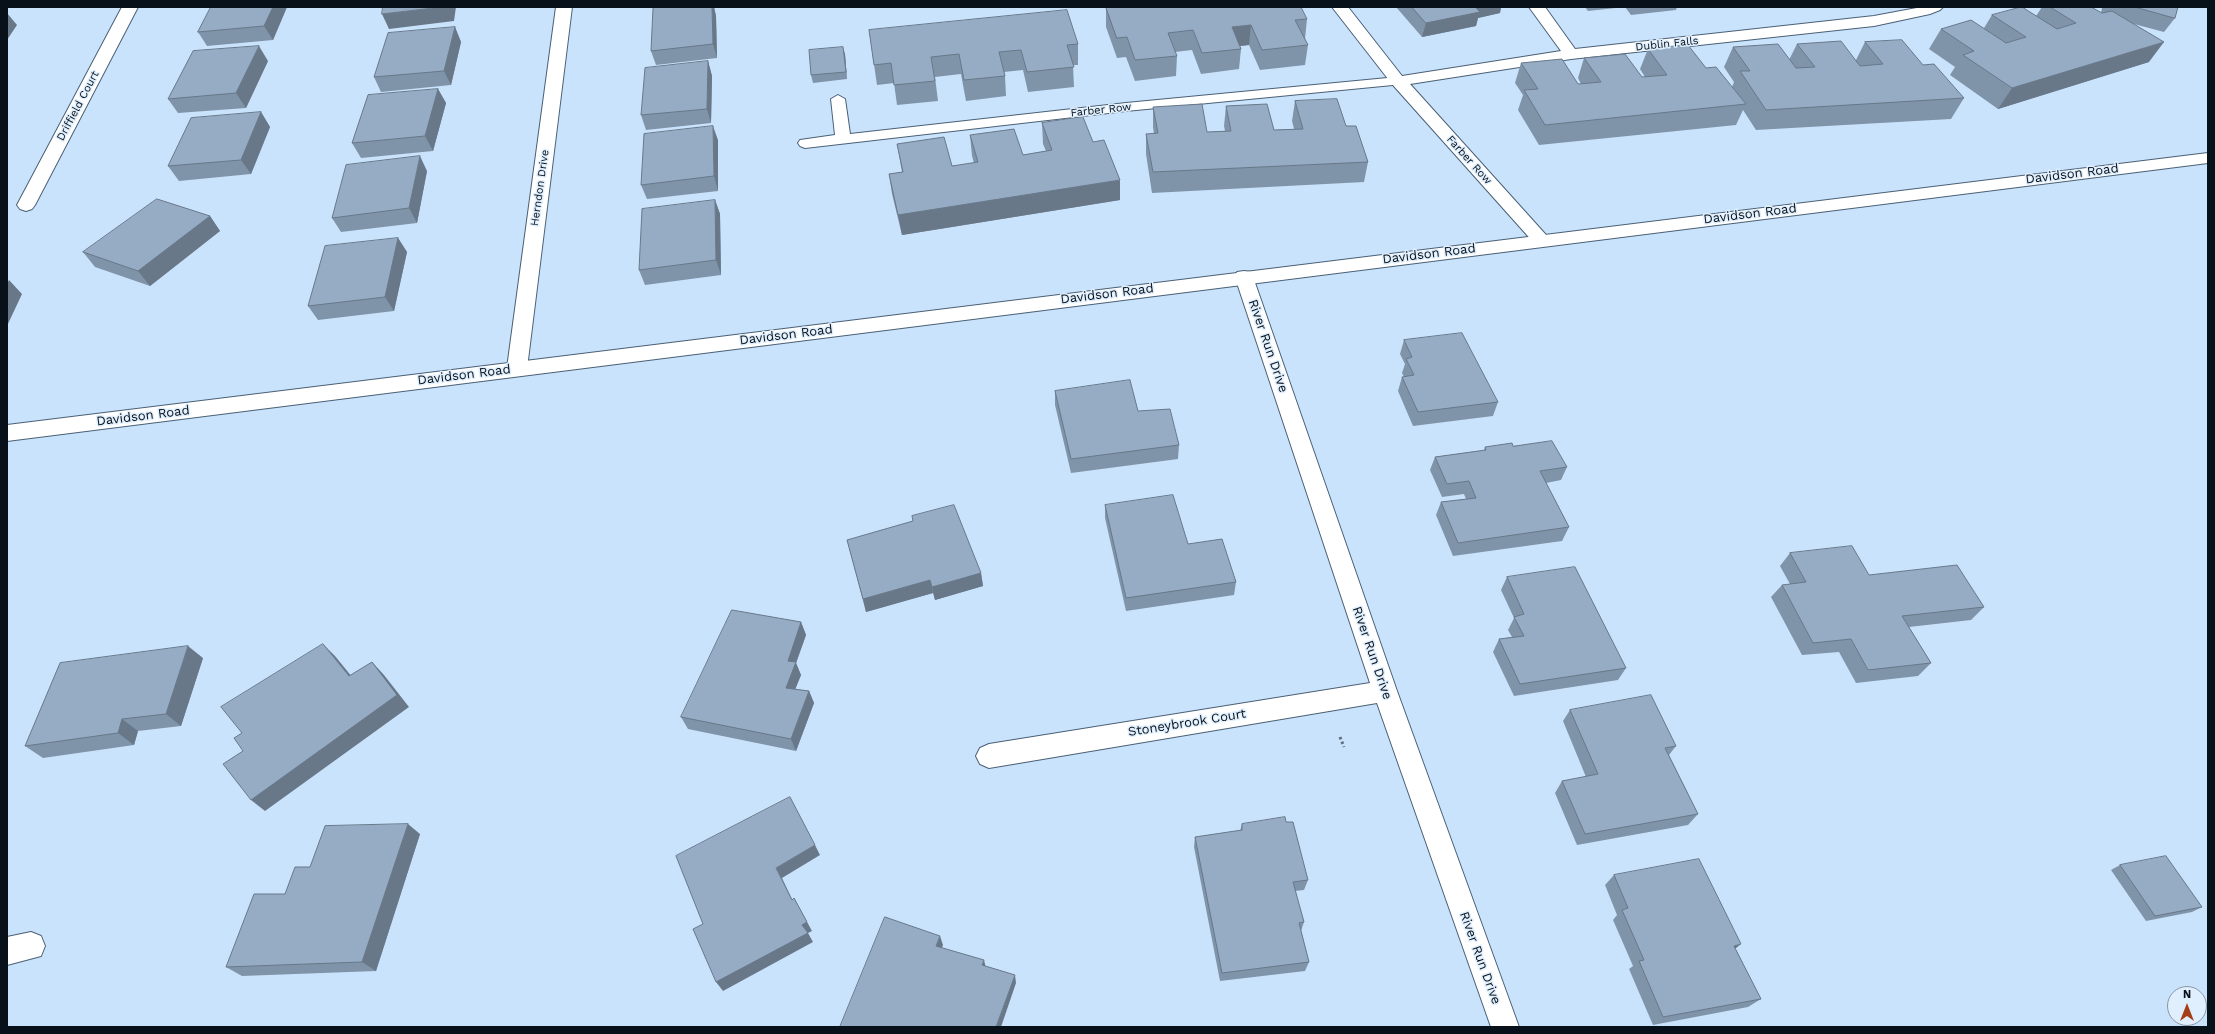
<!DOCTYPE html>
<style>
body{margin:0}
#map{position:relative;width:2215px;height:1034px;overflow:hidden;background:#cae3fc;font-family:"Work Sans",sans-serif}
canvas{display:block}
.frame{position:absolute;inset:0;border:8px solid #081119;pointer-events:none}
.north{position:absolute;left:2167px;top:986px;width:40px;height:40px;box-sizing:border-box;background:#e0effe;border:1px solid #8a96a2;border-radius:50%;rotate:0deg;font-size:11px;font-weight:700;line-height:16px;text-align:center;color:#081119}
.north::after{content:'';display:block;margin:auto;width:14px;height:18px;background:#a43e17;clip-path:polygon(50% 0,100% 100%,50% 72%,0 100%)}
</style>
<div id="map">
<canvas width="2215" height="1034"></canvas>
<div class="frame"></div>
<div class="north">N</div>
</div>
<script>
const c = document.querySelector('canvas').getContext('2d');
c.lineJoin = 'round';
function stroke(path, color, width, dash) { c.strokeStyle = color; c.lineWidth = width; c.lineCap = dash ? 'butt' : 'round'; c.setLineDash(dash || []); c.stroke(path); }
function paint(path, color) { c.fillStyle = color; c.fill(path, 'evenodd'); }
function write(font, color, halo, rows, align = 'center') {
  c.font = font + ' "Work Sans",sans-serif'; c.lineWidth = 3; c.setLineDash([]); c.textBaseline = 'middle'; c.strokeStyle = halo; c.fillStyle = color; for (const [text, x, y, turn = 0] of rows) {
    c.save(); c.translate(x, y); c.rotate((+turn || 0) * Math.PI / 180); c.textAlign = isNaN(turn) ? turn : align; if (halo) c.strokeText(text, 0, 0); c.fillText(text, 0, 0); c.restore();
  }
}
const service = new Path2D(`
 M1398 77 1405 81 1403 84 1126 111 805 148 800 146 798 143 800 140 835 135 831 99 838 95 845 99 850 134 1126 103Z`);
const minor = new Path2D(`
 M122 7H138L35 205 32 209 26 211 20 209 17 205Z
 M556 7H572L527 368 524 373 517 375 510 373 507 368Z
 M1332 7H1348L1402 76 1561 51 1529 7H1545L1575 49 1874 16 1922 7H1943L1940 10 1930 14 1874 26 1571 59 1410 84 1547 236 1550 240 1547 244 1541 246 1535 244 1392 84Z
 M1244 271 1251 272 1253 277 1397 691 1519 1027H1491L1377 703 989 768 980 764 976 756 980 748 989 744 1370 683 1235 277 1237 272Z
 M31 932 41 936 45 946 41 956 7 965V937Z`);
const secondary = new Path2D(`
 M2208 153V163L7 441V425Z`);
stroke(service, '#4a6075', 2);
stroke(minor, '#4a6075', 2);
stroke(secondary, '#4a6075', 2);
stroke(new Path2D(`
 M1340 737 1344 747`), '#617181', 3, [2.5, 2.5]);
paint(service, '#fff');
paint(minor, '#fff');
paint(secondary, '#fff');
paint(new Path2D(`
 M211 7H287L273 40 207 46 198 32Z
 M665 7H714L716 16 717 58 656 65 651 51Z
 M1106 7 1307 19 1305 39 1308 45 1305 65 1260 70 1249 45 1240 46 1241 49 1239 69 1201 74 1192 50 1175 52 1177 56 1176 76 1135 81 1126 57 1117 58 1106 27Z
 M1396 7H1501L1500 13 1478 18 1476 26 1422 37Z
 M1585 7H1677L1676 10 1631 15 1625 7 1588 11Z
 M2042 7H2091L2101 13 2102 8 2100 7H2178L2175 18 2164 32 2134 24 2149 62 1998 109 1950 75 1955 67 1929 49 1941 29 1984 28 1992 15 2036 16Z
 M455 27 461 42 451 85 381 92 374 77Z
 M869 30 1078 44V65H1073L1074 87 1028 92 1023 70 1004 72 1005 76 1006 96 966 101 961 74 935 77 938 101 897 105 894 83 877 85Z
 M1865 42 1923 65 1964 98 1951 119 1756 130 1743 110 1736 125 1539 145 1518 110 1523 95 1515 83 1521 63 1578 84H1581L1578 78 1584 58 1642 77H1645L1640 69 1648 49 1706 68 1732 87 1734 82 1724 67 1733 47 1789 60 1797 44 1856 60Z
 M845 54 847 79 813 83 811 75Z
 M268 61 246 108 178 113 168 99Z
 M708 61 712 76 711 123 646 130 641 115Z
 M438 89 446 103 433 151 361 158 352 143Z
 M1295 101 1346 126 1368 162 1364 182 1152 193 1146 154V134H1154L1153 127V107L1207 132 1225 131 1224 126 1226 106 1274 130 1294 129 1292 121Z
 M261 112 270 127 251 174 179 181 168 166Z
 M1042 123 1093 142 1120 200 902 235 892 194 889 174 902 172 897 144 952 166 974 163 972 156 970 135 1023 155 1046 151 1043 144Z
 M718 140V191L647 199 641 185Z
 M427 171 417 223 341 232 332 218Z
 M715 200 720 214 721 275 645 285 639 270Z
 M210 216 220 231 150 286 95 267 83 252Z
 M398 238 407 252 394 311 318 320 308 306Z
 M1404 340 1498 402 1493 416 1413 426 1398 391 1402 377H1404L1402 373 1405 364 1400 354Z
 M1055 391 1138 411 1179 445 1178 459 1071 473 1055 405Z
 M1513 446 1567 467 1561 480 1546 483 1569 527 1562 541 1453 556 1436 515 1441 502 1466 499 1464 494 1442 497 1430 470 1435 457 1484 450 1485 447Z
 M1105 505 1188 544 1236 582 1234 595 1126 611 1105 518Z
 M847 540 981 573 983 586 935 600 933 593 866 612Z
 M1790 553 1984 607 1971 620 1909 627 1931 663 1918 676 1856 683 1839 652 1802 655 1771 597 1782 585 1790 584 1780 566Z
 M1507 577 1626 668 1618 680 1514 696 1493 652 1499 639 1512 637 1508 630 1514 618 1501 590Z
 M801 622 806 635 796 663 801 675 795 689 809 691 814 703 796 751 688 729 681 717Z
 M203 658 181 726 138 731 134 745 43 758 25 746Z
 M1570 710 1676 746 1669 755 1698 814 1688 825 1577 845 1555 793 1562 781 1586 777 1563 721Z
 M1242 824 1308 880 1304 890 1295 891 1304 922 1301 931 1309 962 1305 971 1220 981 1194 847 1195 837 1240 831Z
 M420 834 376 971 242 976 226 967 310 867Z
 M2120 865 2202 907 2192 912 2146 921 2111 870Z
 M1614 875 1735 948 1761 999 1748 1007 1653 1025 1629 969 1633 966 1613 920 1617 915 1605 885Z`), '#8094a9');
paint(new Path2D(`
 M273 7H287L273 40 264 26Z
 M442 7H456L454 21 389 29 382 14Z
 M712 7H714L716 16 717 58 713 44Z
 M1473 7H1501L1500 13 1478 18 1476 26 1422 37 1426 23Z
 M7 13 17 25 7 40Z
 M1251 25 1249 45 1230 47 1232 27Z
 M455 27 461 42 451 85 444 71Z
 M2164 42 2149 62 1998 109 2012 88Z
 M259 46 268 61 246 108 236 93Z
 M843 47 845 54 847 79 846 72Z
 M708 61 712 76 711 123 707 109Z
 M438 89 446 103 433 151 425 136Z
 M261 112 270 127 251 174 241 160Z
 M713 126 718 140V191L714 176Z
 M420 156 427 171 417 223 409 208Z
 M1120 180V200L902 235 898 215Z
 M715 200 720 214 721 275 716 260Z
 M210 216 220 231 150 286 138 271Z
 M398 238 407 252 394 311 385 297Z
 M9 280 22 294 7 326V284Z
 M981 573 983 586 935 600 932 587Z
 M930 580 933 593 866 612 863 599Z
 M801 622 806 635 796 663 801 675 791 700 786 688 788 661Z
 M323 644 335 656 361 688 349 676Z
 M188 646 203 658 181 726 166 714Z
 M372 662 384 675 409 707 265 811 251 800Z
 M809 691 814 703 796 751 791 739Z
 M122 719 138 731 134 745 118 733Z
 M408 824 420 834 376 971 362 962Z
 M815 845 820 855 782 878 797 910 776 868Z
 M794 898 812 931 808 933 813 942 723 991 716 982 802 925Z
 M940 936 943 945 939 955 936 946Z
 M1741 944 1730 953 1734 946Z
 M984 960 986 968 982 965Z
 M1015 975 1016 983 1001 1027H996Z`), '#687889');
const building = new Path2D(`
 M211 7H273L264 26 198 32Z
 M383 7H442L382 14Z
 M665 7H712L713 44 651 51 653 8Z
 M1106 7H1301L1307 19 1295 20 1308 45 1262 50 1251 25 1232 27 1241 49 1202 53 1193 30 1168 33 1177 56 1135 60 1127 37 1117 38Z
 M1412 7H1475L1480 12 1426 23Z
 M2021 7H2022L2057 29 2076 23 2050 7H2091L2102 13 2112 11 2164 42 2012 88 1963 55 1974 51 1941 29 1971 20 2006 43 2026 37 1992 15Z
 M2135 7H2178L2175 18Z
 M1067 10 1078 44 1067 45 1074 67 1027 72 1021 50 999 52 1005 76 964 80 959 54 931 57 935 81 894 85 891 63 874 65 869 30Z
 M455 27 444 71 374 77 388 33Z
 M1902 40 1923 65 1934 64 1964 98 1766 110 1740 71H1750L1733 47 1778 44 1796 68 1815 67 1797 44 1841 41 1860 66 1883 64 1865 42Z
 M1688 45 1706 68 1716 67 1746 104 1545 125 1524 90 1538 89 1521 63 1562 59 1578 84 1601 82 1584 58 1625 54 1642 77 1667 75 1648 49Z
 M259 46 236 93 168 99 193 51Z
 M843 47 846 72 811 75 809 50Z
 M708 61 707 109 641 115 645 68Z
 M438 89 425 136 352 143 368 95Z
 M1337 99 1346 126H1356L1368 162 1153 172 1146 134 1158 133 1153 107 1202 104 1207 132 1231 131 1226 106 1267 104 1274 130 1303 129 1295 101Z
 M261 112 241 160 168 166 191 118Z
 M1083 117 1093 142 1104 140 1120 180 898 215 889 174 903 172 897 144 944 137 952 166 978 162 970 135 1014 129 1023 155 1052 150 1042 123Z
 M713 126 714 176 641 185 644 134Z
 M420 156 409 208 332 218 346 165Z
 M157 199 210 216 138 271 83 252Z
 M715 200 716 260 639 270 642 209Z
 M398 238 385 297 308 306 325 246Z
 M1462 333 1498 402 1418 412 1402 377 1414 375 1406 359 1412 357 1404 340Z
 M1130 380 1138 411 1170 409 1179 445 1071 459 1055 391Z
 M1552 441 1567 467 1540 471 1569 527 1458 543 1441 502 1476 498 1469 481 1447 484 1435 457 1486 450 1485 447 1512 443 1513 446Z
 M1173 495 1188 544 1222 539 1236 582 1126 598 1105 505Z
 M954 505 981 573 932 587 930 580 863 599 847 540 913 521 912 516Z
 M1852 546 1869 575 1957 565 1984 607 1902 616 1931 663 1868 670 1851 639 1813 643 1782 585 1806 582 1790 553Z
 M1575 567 1626 668 1520 684 1499 639 1524 636 1514 617 1524 614 1507 577Z
 M732 610 801 622 788 661 796 662 786 688 809 691 791 739 681 717Z
 M323 644 349 676 372 662 397 695 251 800 223 764 243 751 234 738 242 733 221 707Z
 M188 646 166 714 122 719 118 733 25 746 60 663Z
 M1651 695 1676 746 1665 748 1698 814 1585 834 1562 781 1598 774 1570 710Z
 M790 797 815 845 776 868 792 900 794 898 807 922 802 925 808 933 716 982 693 929 703 924 676 856Z
 M1285 817 1286 822H1293L1308 880 1293 882 1304 922 1299 923 1309 962 1222 973 1195 837 1242 830V824Z
 M408 824 362 962 226 967 254 894H285L295 867H310L325 826Z
 M2166 856 2202 907 2155 916 2120 865Z
 M1699 859 1741 944 1734 946 1761 999 1663 1017 1639 961 1644 960 1622 910 1628 908 1614 875Z
 M885 917 940 936 936 946 984 960 982 965 1015 975 996 1027H840Z`);
paint(building, '#95acc4');
stroke(building, '#687889', 1);
write('11px', '#081119', '#e0effe', [
 ["Dublin Falls",1667,44,-6],
 ["Driffield Court",78,106,-62],
 ["Farber Row",1101,110,-6],
 ["Farber Row",1469,160,48],
 ["Herndon Drive",540,188,-82]
]);
write('13px', '#081119', '#e0effe', [
 ["Davidson Road",2072,174,-7],
 ["Davidson Road",1750,214,-7],
 ["Davidson Road",1429,254,-7],
 ["Davidson Road",1107,294,-7],
 ["Davidson Road",786,335,-7],
 ["River Run Drive",1268,346,71],
 ["Davidson Road",464,375,-7],
 ["Davidson Road",143,416,-7],
 ["River Run Drive",1372,653,71],
 ["Stoneybrook Court",1187,723,-9],
 ["River Run Drive",1480,958,70]
]);
</script>
